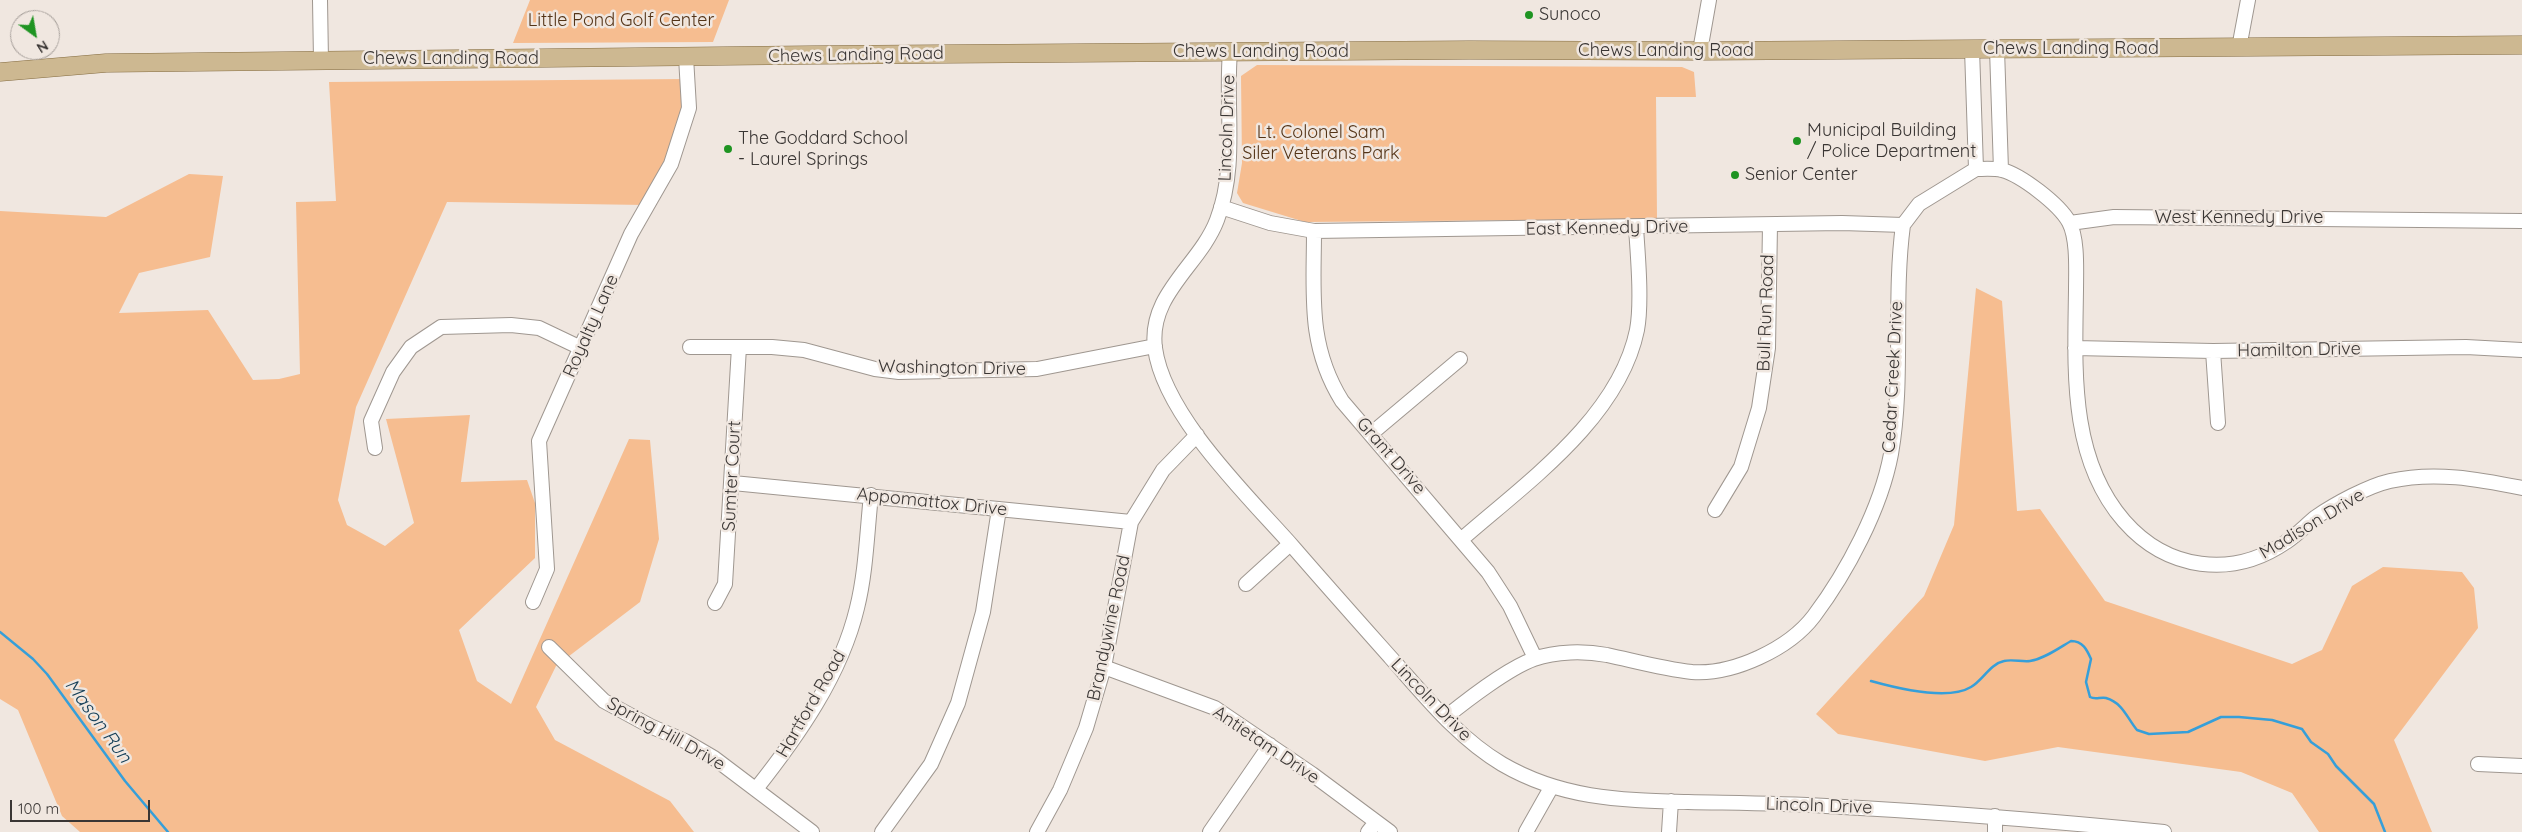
<!DOCTYPE html>
<style>
body{margin:0}
#map{position:relative;width:2522px;height:832px;overflow:hidden;background:#f0e7e0;font-family:Quicksand,sans-serif}
canvas{display:block}
.north{position:absolute;left:10px;top:10px;width:50px;height:50px;box-sizing:border-box;background:#f0e7e0;border:1px solid #a7a09b;border-radius:50%;rotate:148deg;font-size:14px;font-weight:700;line-height:20px;text-align:center;color:#3a3634}
.north::after{content:'';display:block;margin:auto;width:18px;height:22px;background:#1f9422;clip-path:polygon(50% 0,100% 100%,50% 72%,0 100%)}
.scale{position:absolute;left:10px;top:800px;width:140px;height:22px;box-sizing:border-box;border:2px solid #3a3634;border-top:0;padding-left:6px;font-size:15px;line-height:18px;white-space:nowrap;color:#3a3634;-webkit-text-stroke:4px #f0e7e0;paint-order:stroke}
</style>
<div id="map">
<canvas width="2522" height="832"></canvas>
<div class="north">N</div>
<div class="scale">100 m</div>
</div>
<script>
const c = document.querySelector('canvas').getContext('2d');
c.lineJoin = 'round';
function paint(path, color) { c.fillStyle = color; c.fill(path, 'evenodd'); }
function stroke(path, color, width, dash) { c.strokeStyle = color; c.lineWidth = width; c.lineCap = dash ? 'butt' : 'round'; c.setLineDash(dash || []); c.stroke(path); }
function write(font, color, halo, rows, align = 'center') {
  c.font = font + ' Quicksand,sans-serif'; c.lineWidth = 5; c.setLineDash([]); c.textBaseline = 'middle'; c.strokeStyle = halo; c.fillStyle = color; for (const [text, x, y, turn = 0] of rows) {
    c.save(); c.translate(x, y); c.rotate((+turn || 0) * Math.PI / 180); c.textAlign = isNaN(turn) ? turn : align; if (halo) c.strokeText(text, 0, 0); c.fillText(text, 0, 0); c.restore();
  }
}
paint(new Path2D(`
 M530 0H729L713 42 513 43Z
 M1257 65 1682 67 1694 72 1696 97H1656L1657 219 1305 222 1243 203 1237 193 1242 163 1241 76Z
 M684 79V129L645 205 447 202 356 407 338 500 347 525 385 546 414 523 386 419 470 415 461 482 527 480 535 503V558L459 630 477 681 511 704 629 439 650 440 659 539 640 602 556 666 536 707 555 740 670 801 694 832H80L62 816 18 710 0 699V211L106 217 189 174 223 176 210 257 139 273 119 313 208 310 253 380 279 379 300 374 296 202 336 201 329 82Z
 M1976 288 2002 301 2017 511 2040 509 2105 601 2292 664 2322 650 2352 586 2383 567 2462 572 2474 588 2478 628 2394 740 2432 832H2319L2292 793 2241 772 2058 747 1985 761 1838 734 1816 714 1924 596 1954 525Z`), '#f6bd90');
stroke(new Path2D(`
 M0 632 33 659 47 674 125 781 168 832
 M1871 681C1896 688 1948 701 1971 687 1983 680 1990 664 2004 661 2012 659 2022 662 2030 661 2044 659 2059 648 2071 641 2083 641 2087 650 2091 659L2086 682 2090 697C2095 700 2100 697 2106 698 2123 703 2127 718 2137 730L2149 734 2188 732 2221 717H2239L2272 720 2302 729 2311 742 2328 754 2336 766 2374 804 2385 832`), '#369fd9', 2.5);
const minor = new Path2D(`
 M320 0 321 60
 M2239 48 2248 0
 M1972 49 1976 169
 M1997 49 2001 170
 M1700 51 1709 0
 M1230 52C1225 108 1238 165 1217 220 1200 265 1148 294 1155 348 1164 416 1250 498 1294 548 1326 585 1359 622 1391 658 1425 696 1458 738 1502 764 1562 799 1620 800 1688 802 1734 803 1780 803 1826 806 1939 812 2052 821 2164 832
 M1976 169C1983 169 1994 168 2002 170 2021 175 2059 204 2069 222 2078 239 2076 271 2076 290 2075 369 2069 458 2124 521 2167 570 2232 579 2286 542 2297 535 2306 525 2316 517 2335 504 2368 486 2390 481 2434 471 2478 479 2522 488
 M1221 207 1270 223 1314 231 1842 223 1903 225 1919 204 1976 169
 M2070 223 2114 217 2522 221
 M1314 231C1314 293 1307 345 1342 401L1488 572 1510 606 1535 658
 M690 347H772L804 350 875 369 899 372 1037 369 1155 346
 M2075 348 2213 351 2466 347 2522 350
 M2213 351 2218 423
 M1372 433 1460 359
 M375 448 371 421 393 372 411 347 441 327 511 325 539 328 581 348
 M733 483 1131 522
 M1715 510 1741 467 1759 408 1768 348 1770 225
 M1462 539C1526 483 1619 418 1637 330 1642 303 1638 257 1636 228
 M1246 584 1290 544
 M533 602 547 569 539 441 631 234 671 164 689 108 686 57
 M715 603 725 584 739 347
 M549 647 604 701 650 726 685 741 714 758 812 832
 M1104 667 1215 708 1312 774 1390 832
 M1446 717C1467 700 1509 668 1534 659 1556 651 1585 651 1607 655 1635 661 1663 669 1692 672 1733 675 1789 649 1814 616 1847 572 1881 508 1891 454 1904 380 1893 300 1903 225
 M2478 764 2522 766
 M756 789C798 736 841 675 857 608 866 572 867 532 871 495
 M882 832 931 764 958 703 983 612 999 509
 M1037 832 1060 790 1086 728 1104 667 1131 522 1163 470 1197 435
 M1210 832 1270 745
 M1368 832 1376 822
 M1526 832 1552 786
 M1669 832 1671 801
 M1995 832V816`);
const major = new Path2D(`
 M0 72 106 63 811 55 1469 50 1700 51 2522 45`);
stroke(minor, '#9f9790', 16);
stroke(major, '#846c41', 19);
stroke(minor, '#fff', 14);
stroke(major, '#cdb891', 18);
for (const [x, y, r, color] of [
 [1529,15,5,"#1f9422"],
 [1797,141,5,"#1f9422"],
 [728,149,5,"#1f9422"],
 [1735,175,5,"#1f9422"]
]) { const dot = new Path2D(); dot.arc(x, y, r, 0, 2 * Math.PI); c.fillStyle = color; c.fill(dot); stroke(dot, '#f0e7e0', 2); }
write('18px', '#3a3634', '#f0e7e0', [
 ["Sunoco",1539,15],
 ["Municipal Building",1807,131],
 ["/ Police Department",1807,152],
 ["The Goddard School",738,139],
 ["- Laurel Springs",738,160],
 ["Senior Center",1745,175]
], 'left');
write('18px', '#543417', '#f0e7e0', [
 ["Little Pond Golf Center",621,21],
 ["Lt. Colonel Sam",1321,133],
 ["Siler Veterans Park",1321,154]
]);
write('18px', '#3a3634', '#f0e7e0', [
 ["Chews Landing Road",2071,49],
 ["Chews Landing Road",1666,51],
 ["Chews Landing Road",1261,52],
 ["Chews Landing Road",856,55,-1],
 ["Chews Landing Road",451,59],
 ["Lincoln Drive",1227,128,-88],
 ["West Kennedy Drive",2239,218],
 ["East Kennedy Drive",1607,228,-1],
 ["Bull Run Road",1766,313,-88],
 ["Royalty Lane",591,326,-66],
 ["Hamilton Drive",2299,350,-1],
 ["Washington Drive",952,368,1],
 ["Cedar Creek Drive",1893,377,-87],
 ["Grant Drive",1391,456,49],
 ["Sumter Court",732,476,-87],
 ["Appomattox Drive",932,502,6],
 ["Madison Drive",2312,524,-31],
 ["Brandywine Road",1109,628,-78],
 ["Lincoln Drive",1431,700,46],
 ["Hartford Road",811,704,-60],
 ["Spring Hill Drive",666,734,29],
 ["Antietam Drive",1266,745,34],
 ["Lincoln Drive",1819,806,2]
]);
write('italic 19px', '#164059', '#f0e7e0', [
 ["Mason Run",98,721,54]
]);
</script>
